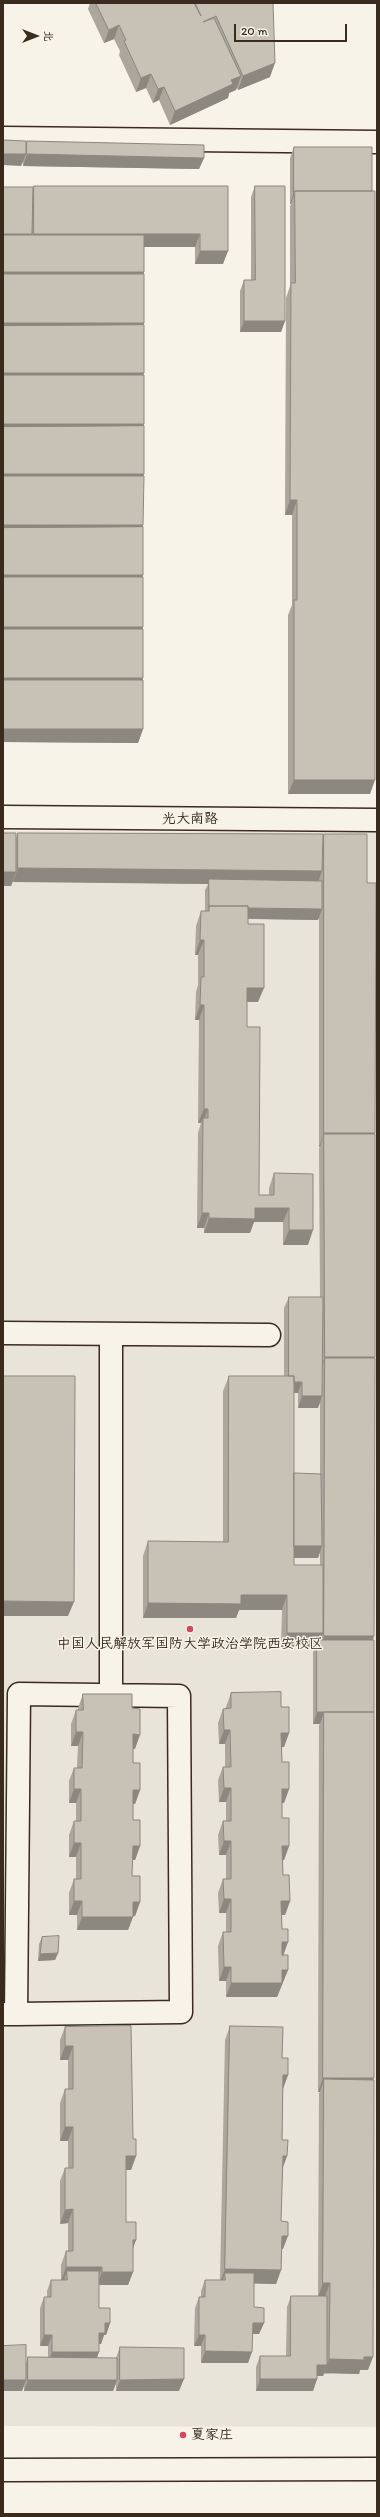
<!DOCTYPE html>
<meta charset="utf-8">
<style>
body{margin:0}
#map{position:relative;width:380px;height:2517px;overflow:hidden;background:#f7f3e8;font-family:Itim,"LXGW WenKai TC",sans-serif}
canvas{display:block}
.frame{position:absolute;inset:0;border:4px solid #3b2a1e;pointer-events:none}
.north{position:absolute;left:16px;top:16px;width:40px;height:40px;-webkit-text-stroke:3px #f7f3e8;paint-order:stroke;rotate:90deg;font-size:11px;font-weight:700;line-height:16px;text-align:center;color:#3b2a1e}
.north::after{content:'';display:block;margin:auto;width:14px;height:18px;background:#3b2a1e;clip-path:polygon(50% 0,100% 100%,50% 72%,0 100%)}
.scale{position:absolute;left:234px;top:24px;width:113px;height:18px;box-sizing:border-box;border:2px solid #3b2a1e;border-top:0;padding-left:5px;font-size:12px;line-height:14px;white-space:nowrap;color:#3b2a1e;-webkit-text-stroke:3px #f7f3e8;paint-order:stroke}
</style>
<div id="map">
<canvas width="380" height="2517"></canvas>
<div class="frame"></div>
<div class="north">北</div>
<div class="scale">20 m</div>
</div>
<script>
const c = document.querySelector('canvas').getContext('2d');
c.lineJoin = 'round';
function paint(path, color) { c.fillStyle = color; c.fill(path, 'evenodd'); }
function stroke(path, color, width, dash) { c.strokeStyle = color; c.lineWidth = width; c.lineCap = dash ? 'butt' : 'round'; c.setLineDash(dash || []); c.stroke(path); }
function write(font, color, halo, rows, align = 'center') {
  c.font = font + ' Itim,"LXGW WenKai TC",sans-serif'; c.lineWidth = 3; c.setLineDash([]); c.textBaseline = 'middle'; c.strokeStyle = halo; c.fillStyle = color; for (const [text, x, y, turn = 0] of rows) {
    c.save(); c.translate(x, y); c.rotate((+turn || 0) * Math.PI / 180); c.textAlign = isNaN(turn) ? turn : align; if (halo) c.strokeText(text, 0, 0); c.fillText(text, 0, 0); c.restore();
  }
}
paint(new Path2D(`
 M3 831 377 832V2427L3 2426Z`), '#e9e4d9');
const minor = new Path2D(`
 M3 138 377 142
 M3 817 377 820
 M3 1333 269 1335
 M111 1695V1334
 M3 2014H16L181 2012 179 1696 19 1694 16 2014
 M3 2470 377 2469`);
stroke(minor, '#3b2a1e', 25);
stroke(minor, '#f7f3e8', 22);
paint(new Path2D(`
 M90 3H273L270 77 238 90 237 88 236 90 229 93 228 98 170 125 159 100 153 103 146 88 136 92 119 55 120 51 114 39 104 43 88 9Z
 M27 141 204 158 199 169 23 166V162L21 166 26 147Z
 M294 147 372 191 370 794H288V615L292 605V515H285L286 298 290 286V206L291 204H290V158Z
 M34 186H228L223 264H195V247H144L143 375V729L138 743 3 742V187L33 190Z
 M255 186 285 321 281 332H240V291L244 280H251V197Z
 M3 833 16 838 18 833 322 838 324 834 367 883 375 1134 374 1636 373 1640 374 2078 373 2080 368 2370H360L359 2374 324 2373 323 2376H317V2379L313 2391H256V2367L260 2356H286L287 2307 291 2296H318L319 2093 320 2092H318L319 1725 320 1724H313V1652L315 1647H281L282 1610H239L236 1618H143V1556L148 1541 223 1542V1391L229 1376H284V1308L289 1297H320L319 1148 320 1147H319V917L318 920 248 919V924L258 1002H247V1027L259 1195H269V1188L274 1173 308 1245H283V1222H254L250 1233H204V1228H197L198 1133 201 1123H198L199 1020H195L196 992 198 985V955H195L196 926 201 911H205V890L208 884 13 881 11 886H3ZM294 1393H298V1408H318L320 1403V1474H294ZM320 1552V1565H294V1558H318Z
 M231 1693 281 1707 289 1733 284 1747H282V1762L289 1789 284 1803H282V1818L289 1846 284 1860H282L283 1875 290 1901 285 1915H282V1929L288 1942 283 1955 288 1970 277 1997H226V1981H219L218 1946 223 1932H226V1913H219L218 1893 223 1879H226V1855H219L218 1835 223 1821H226V1802H219L218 1780 223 1767H225V1744H219L218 1723 223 1709H226V1707Z
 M83 1694 132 1708 135 1749H133V1763L140 1790 135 1804H133V1820L140 1846 135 1860H132V1876L140 1902 135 1916H133L128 1930H77V1915H69V1893L74 1879H76V1857H69V1835L74 1821H76V1803H69V1781L74 1768H77L78 1746H71V1724L76 1710H78V1708Z
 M42 1937 58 1953 55 1960 38 1961 39 1944Z
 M230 2026 282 2058 288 2075 283 2088 282 2140 287 2156 282 2169 281 2221 283 2249H282L281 2270 276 2284 254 2283V2307L264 2323 259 2334H253L248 2363H201V2346H194L195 2308 199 2297H201V2291L205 2280H220L225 2040Z
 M65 2027 133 2139 136 2156 131 2170H126V2222L133 2249V2272L128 2285H99V2308L110 2323 106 2335H104L101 2344H99L97 2358H116L120 2347 179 2391H116V2384L113 2391H24V2386L22 2391 26 2363 28 2357H48V2346H40V2308L44 2297H47V2291L51 2280H61V2265L66 2251H68V2223L60 2224V2181L65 2168H68V2141H60V2103L65 2089H68V2060H60V2040Z`), '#aca69d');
paint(new Path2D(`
 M119 25 114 39 104 43 109 30Z
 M275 63 270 77 238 90 243 76Z
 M151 74 146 88 136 92 141 78Z
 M241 76 236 90 229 93 228 98 170 125 175 111 231 80Z
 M164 87 159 100 153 103 158 89Z
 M3 154H26L21 166 3 165Z
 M27 154 204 158 199 169 23 166Z
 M294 192H295L291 204H290Z
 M3 234H32L27 248H3Z
 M34 234H200L195 247H29Z
 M200 251H228L223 264H195Z
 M3 272H144L139 286H3Z
 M244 321H285L281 332H240Z
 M3 323H144L139 337H3Z
 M3 373H144L139 386 3 387Z
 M3 424H144L139 438H3Z
 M3 474H144L139 488H3Z
 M290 500H297L292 515H285Z
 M3 525H143L138 539H3Z
 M3 575H143L138 589H3Z
 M3 627H143L138 641H3Z
 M3 678H143L138 692H3Z
 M3 729H143L138 743 3 742Z
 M294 780H375L370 794H288Z
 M18 868 322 871 317 885 209 879 208 884 13 882Z
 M3 872H16L11 886H3Z
 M209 907 322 909 318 920 206 918 209 911Z
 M200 940H204L198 955H195Z
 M247 988H264L258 1002H242Z
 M200 1005H204L199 1020H195Z
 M204 1109H208L203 1122V1118L201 1123H198Z
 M324 1133H375L370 1147 324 1134 320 1147H319Z
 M255 1208H289L283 1222H254L250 1233H204L209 1218Z
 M202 1213H209L204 1228H197Z
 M289 1230H313L308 1245H283Z
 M325 1357H375L370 1370 325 1358 321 1370H320Z
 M294 1382H302L298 1393H290Z
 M302 1396H322L318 1408H298Z
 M294 1546H322L318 1558H290Z
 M241 1595H287L282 1610H239L236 1618H143L148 1603Z
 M3 1601 74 1602 68 1616H3Z
 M287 1633H323L318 1647 317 1640 315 1647H281Z
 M324 1636H374L369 1650H319Z
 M317 1712H324L320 1724H313Z
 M224 1730H230L225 1744H219Z
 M76 1732H83L78 1746H71Z
 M281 1733H289L284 1747H276Z
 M133 1734 140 1735 135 1749 128 1748Z
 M224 1788H231L226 1802H219Z
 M74 1789H81L76 1803H69Z
 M282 1789H289L284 1803H277Z
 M133 1790H140L135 1804H128Z
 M224 1841H231L226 1855H219Z
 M74 1843H81L76 1857H69Z
 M133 1846H140L135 1860H128Z
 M282 1846H289L284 1860H277Z
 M224 1899H231L226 1913H219Z
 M74 1901H82L77 1915H69Z
 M281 1901H290L285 1915H276Z
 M133 1902H140L135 1916H128Z
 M82 1917H133L128 1930H77Z
 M282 1942H288L283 1956H277Z
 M58 1953 55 1960 38 1961 40 1954Z
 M224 1967H231L226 1981H219Z
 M282 1970H288L277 1997H226L231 1983Z
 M65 2046H73L68 2060H60Z
 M283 2075H288L283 2089Z
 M323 2078H374L369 2092 324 2079 320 2092H318Z
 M65 2127H73L68 2141H60Z
 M126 2156H136L131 2170H121Z
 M283 2156H287L282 2170Z
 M73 2209 68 2223 60 2224 65 2210Z
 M282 2236H288L283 2249H277Z
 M133 2240H136L131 2254Z
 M66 2267H102L97 2281 67 2280V2271L64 2281H61Z
 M225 2269 281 2270 276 2284 224 2283 225 2280V2273L222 2283H220Z
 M102 2272H133L128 2285H97Z
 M323 2283H330L325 2297H318Z
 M105 2323H110L106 2335H104L101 2344H95L99 2333Z
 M253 2323H264L259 2334H249Z
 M44 2335H52L48 2346H40Z
 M199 2335H205L201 2346H194Z
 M205 2351 252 2352 248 2363H201Z
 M52 2352H99L95 2363H48Z
 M364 2357H373L368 2370H360L359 2374 324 2373 329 2359Z
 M317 2365H327L323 2376H313Z
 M184 2379 179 2391H116L120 2380Z
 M260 2379H317L313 2391H256Z
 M3 2380H26L22 2391H3Z
 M28 2380H117L113 2391H24Z`), '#8c877f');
const building = new Path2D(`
 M96 3H194L201 16 195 3H273L275 63 243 76 216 16 203 22 214 18 241 76 231 80 233 84 175 111 164 87 158 89 151 74 141 78 124 41 126 40 119 25 109 30Z
 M3 140 26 141V154H3Z
 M27 141 204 145V158L27 154Z
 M294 147H372V191H295V192H294Z
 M34 186H228V251H200V234H34Z
 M255 186H285V321H244V280H255Z
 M3 187H33L32 234H3Z
 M295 191H375V780H294V600H297V500H290L291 283H295Z
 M3 235H144V272H3Z
 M3 274H144V323H3Z
 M144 325V373H3V326Z
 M3 375H144V424H3Z
 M144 426V474H3V427Z
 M3 476H144L143 525H3Z
 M143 527V575H3V528Z
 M3 577H143V627H3Z
 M3 629H143V678H3Z
 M3 680H143V729H3Z
 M3 833H16V872H3Z
 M18 833 323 834 322 871 18 868Z
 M324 834H367V883H376L375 1133H324Z
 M209 879 322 881V909L248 908V906H209V907Z
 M209 906H248V924H264V988H247V1027H260L259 1195H274V1173L313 1174V1230H289V1208H255V1219L209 1218V1213H202L203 1118H208V1109H204V1005H200L201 977H204V940H200L201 911H209Z
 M324 1134H375V1357H325Z
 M289 1297H323L322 1396H302V1382H294V1376H289Z
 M325 1358H375L374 1636H324Z
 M3 1376H75L74 1602 3 1601Z
 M229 1376H294V1565H323V1633H287V1595H241V1604L148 1603V1541L228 1542Z
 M294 1473 321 1474 322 1546H294Z
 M317 1640H374V1712H317Z
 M281 1692V1707H289V1733H281L282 1762H289V1789H282V1818H289V1846H282L283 1875H289L290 1901H281L282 1929H288V1942H282V1955H288V1970H282V1983H231V1967H224L223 1932H231V1899H224L223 1879H231V1841H224L223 1821H231V1788H224L223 1767H231L230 1730H224L223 1709 231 1708V1693Z
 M83 1694H132V1708L140 1709V1735L133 1734V1763H140V1790H133V1820H140V1846H133L132 1876H140V1902H133V1917H82V1901H74V1879H81V1843H74V1821H81V1789H74V1768H82L83 1732H76V1710H83Z
 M324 1712H374V2078H323Z
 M59 1936 58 1953 40 1954 42 1937Z
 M131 2026 133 2139H136V2156H126V2222H136V2240H133V2272H102V2267H66V2251H73V2209L65 2210V2168H73V2127H65V2089H73V2046H65V2027Z
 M230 2026 283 2027 282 2058H288V2075H283L282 2140H288L287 2156H283L281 2221 288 2222V2236H282L281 2270 225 2269Z
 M324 2079 374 2080 373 2357H364V2360L329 2359 330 2283H323Z
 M67 2271H99V2308H110V2323H105V2333H99V2352H52V2335H44V2297H51V2280H67Z
 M225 2273H254V2307L264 2308V2323H253L252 2352 205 2351V2335H199V2297H205V2280H225Z
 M291 2296H327V2365H317V2379H260V2356H290Z
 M26 2345V2380H3V2346Z
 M120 2347 184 2348V2379L120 2380Z
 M28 2357 117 2358V2380H28Z`);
paint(building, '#c8c1b6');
stroke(building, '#8c877f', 1);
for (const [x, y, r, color] of [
 [190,1629,4,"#d1495b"],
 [183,2435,4,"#d1495b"]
]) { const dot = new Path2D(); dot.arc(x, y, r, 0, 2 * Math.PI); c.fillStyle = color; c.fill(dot); stroke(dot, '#f7f3e8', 1.5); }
write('14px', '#3b2a1e', '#f7f3e8', [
 ["光大南路",190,819]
]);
write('14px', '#3b2a1e', '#f7f3e8', [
 ["中国人民解放军国防大学政治学院西安校区",190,1644],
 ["夏家庄",191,2435,"left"]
]);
</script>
